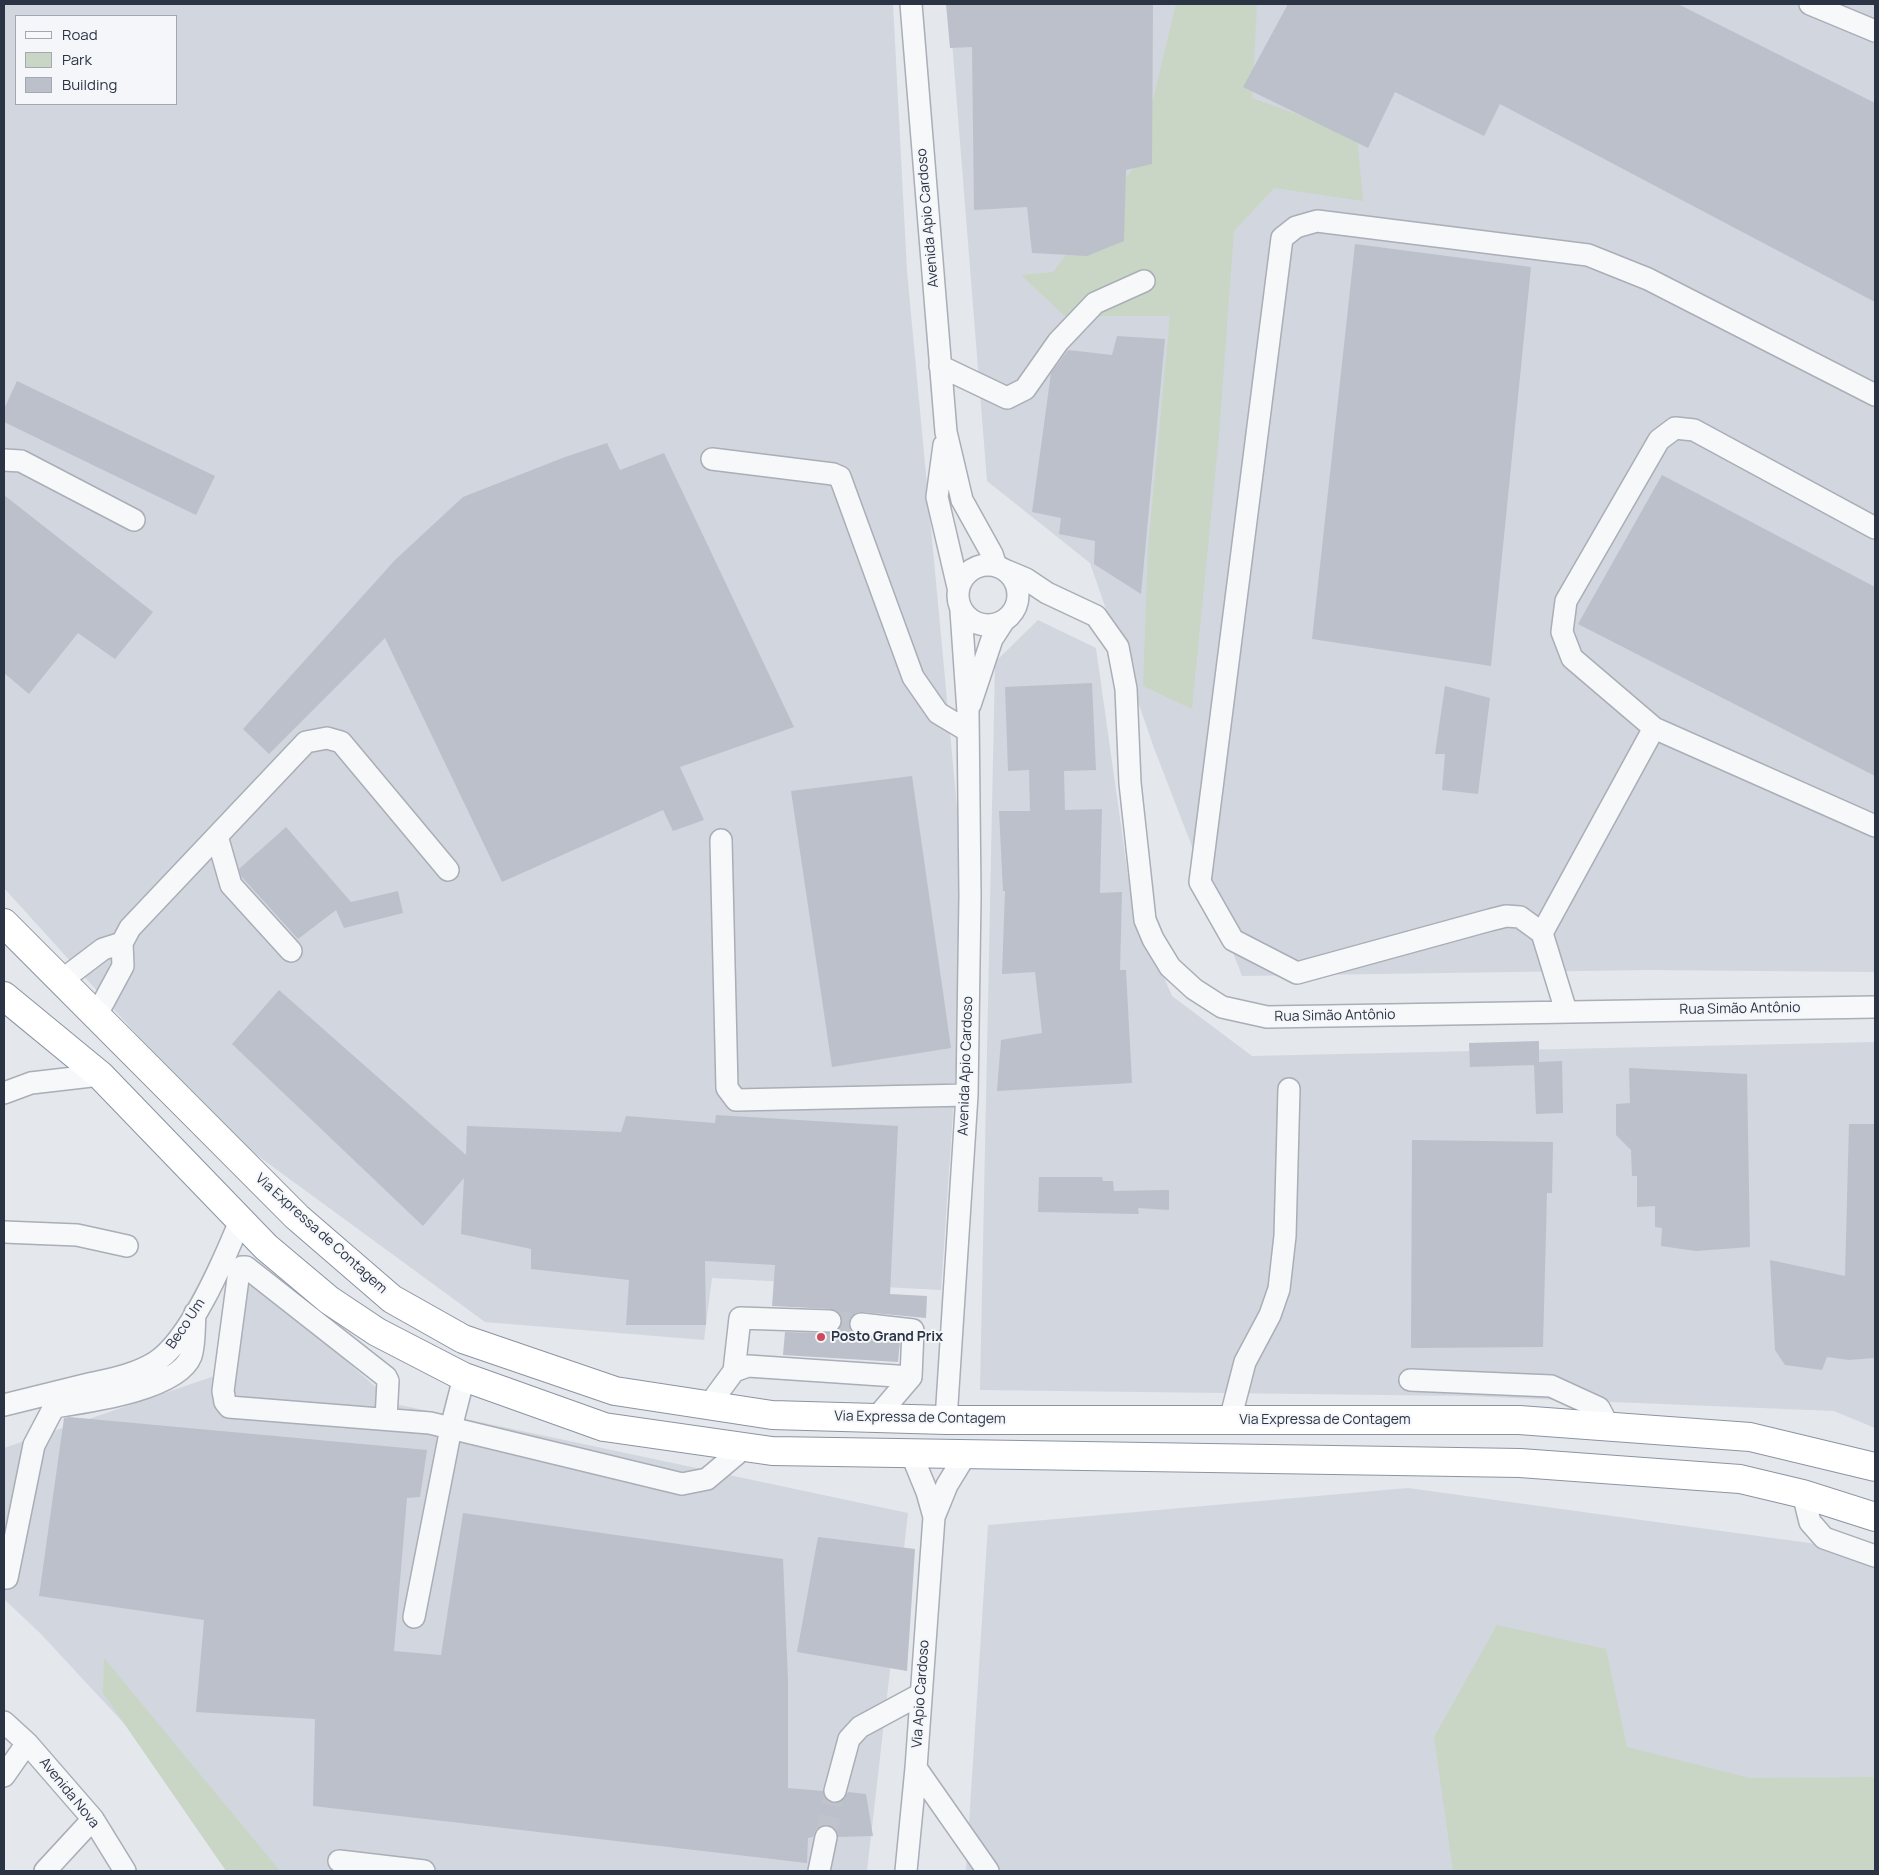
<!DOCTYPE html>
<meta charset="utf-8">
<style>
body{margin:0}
#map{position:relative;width:1879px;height:1875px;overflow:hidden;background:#e4e7ec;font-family:Manrope,sans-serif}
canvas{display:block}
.frame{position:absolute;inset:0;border:5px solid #2b3445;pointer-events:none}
.legend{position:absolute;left:15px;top:15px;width:162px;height:90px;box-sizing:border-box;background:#f4f6f9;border:1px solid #a4a8b1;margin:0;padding:6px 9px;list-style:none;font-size:15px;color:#2b3445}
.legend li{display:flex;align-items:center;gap:10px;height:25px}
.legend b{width:25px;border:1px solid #a4a8b1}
</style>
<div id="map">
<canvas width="1879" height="1875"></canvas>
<div class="frame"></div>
<ul class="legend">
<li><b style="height:6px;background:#f7f8fa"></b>Road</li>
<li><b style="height:14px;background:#c9d6c5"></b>Park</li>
<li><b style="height:14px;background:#bbc0ca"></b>Building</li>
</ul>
</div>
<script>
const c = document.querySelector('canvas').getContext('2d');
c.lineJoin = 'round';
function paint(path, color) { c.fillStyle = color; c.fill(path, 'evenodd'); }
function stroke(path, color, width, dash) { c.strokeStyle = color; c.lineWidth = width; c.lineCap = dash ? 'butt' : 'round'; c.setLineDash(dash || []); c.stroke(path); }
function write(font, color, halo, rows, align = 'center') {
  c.font = font + ' Manrope,sans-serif'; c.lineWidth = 4; c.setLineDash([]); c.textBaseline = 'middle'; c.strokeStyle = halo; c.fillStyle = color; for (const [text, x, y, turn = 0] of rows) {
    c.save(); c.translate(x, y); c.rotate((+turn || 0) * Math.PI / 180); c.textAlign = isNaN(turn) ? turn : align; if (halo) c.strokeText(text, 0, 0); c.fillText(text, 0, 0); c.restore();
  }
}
paint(new Path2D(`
 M4 4H893L907 271 958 818 961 955 956 1068 941 1290 712 1278 704 1340 485 1322 224 1131 4 888ZM16 16H176V104H16Z
 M949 4H1875V972L1648 970 1242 976 1154 748 1090 563 987 481Z
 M1038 620 1096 648 1132 904 1172 996 1252 1056 1875 1042V1428L1834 1411 1466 1396 980 1390 995 662Z
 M242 1269 395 1404 908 1513 867 1871H263L244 1853 41 1634 4 1599V1448L229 1371Z
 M1408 1488 1853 1549 1875 1558V1871H966L988 1525Z`), '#d2d6de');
paint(new Path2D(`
 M1176 4H1257L1252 98 1357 136 1363 201 1274 188 1234 231 1219 435 1192 709 1143 686 1148 548 1170 316H1065L1021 275 1053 272 1138 162Z
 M1497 1625 1606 1649 1627 1747 1750 1778 1875 1777V1871H1453L1434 1737Z
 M104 1658 280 1871H226L103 1693Z`), '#c9d6c5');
paint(new Path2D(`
 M946 4H1153L1152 164 1126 170 1124 241 1087 256 1032 253 1027 207 974 210 972 47 950 48Z
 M1288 4H1678L1875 103V302L1500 104 1484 136 1395 92 1368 148 1243 87Z
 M1355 244 1531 267 1491 666 1312 639Z
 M1117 336 1165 339 1141 594 1094 564 1095 541 1059 534 1061 518 1032 512 1051 373 1068 350 1112 355Z
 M17 381 215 476 196 515 4 422V409Z
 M607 443 620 470 664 453 794 727 680 767 704 820 673 831 663 810 502 882 385 638 269 754 243 729 395 560 463 497 565 457Z
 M1662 475 1875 587V776L1578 624Z
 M4 495 153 612 115 659 78 633 29 694 4 673Z
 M1092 683 1096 770 1064 771 1065 810 1102 809 1100 893 1122 892 1120 970H1126L1132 1083 997 1091 1001 1040 1042 1033 1035 972 1002 974 1005 891H1003L999 811H1030L1029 770 1008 771 1005 687Z
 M1445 686 1490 698 1478 794 1442 790 1445 754H1435Z
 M912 776 951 1048 832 1067 791 791Z
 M286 827 351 902 398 891 403 913 344 928 336 910 298 939 241 876 239 869Z
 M279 990 466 1155 467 1126 621 1132 626 1116 715 1123 716 1115 898 1126 890 1294 927 1296 926 1318 862 1312 856 1313 851 1317 849 1328 854 1334 900 1341 898 1362 783 1355 785 1332 830 1333 840 1328 842 1321 837 1311 831 1309 772 1306 775 1265 705 1261 706 1325H626L629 1280 531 1269V1249L461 1234 464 1178 423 1226 232 1044Z
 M1539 1041V1062L1562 1061 1563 1113 1536 1114 1534 1065 1470 1067 1469 1043Z
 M1629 1068 1747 1074 1750 1247 1696 1251 1661 1246 1662 1228 1655 1227V1206L1637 1207V1176H1632L1631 1150 1616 1135V1104L1630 1103Z
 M1849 1124H1875V1358L1849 1360 1827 1357 1822 1370 1785 1365 1775 1350 1770 1260 1845 1276Z
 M1412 1140 1553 1142 1552 1193H1547L1543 1347 1411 1348Z
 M1039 1177H1102L1103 1181H1113L1114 1191 1169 1190V1210L1138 1208 1139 1214 1038 1212Z
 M69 1417 427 1450 420 1497 407 1498 394 1651 441 1655 463 1513 783 1559 788 1681V1788L823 1791 826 1799 832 1803 843 1800 848 1792 866 1794 873 1836 838 1837 834 1827 822 1825 816 1829 813 1837 808 1838 807 1863 313 1806 315 1719 196 1712 204 1620 39 1596 64 1418Z
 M818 1537 915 1549 907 1671 797 1652Z`), '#bbc0ca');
stroke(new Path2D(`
 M830 1321 861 1324
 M826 1837 835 1791`), '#bfc3cb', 21, [21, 11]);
const minor = new Path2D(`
 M911 4 946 432 962 500 992 554 996 566
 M1810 4 1875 31
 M940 366 1007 398 1025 389 1058 342 1095 303 1144 281
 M944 445 937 497 958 587
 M712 459 833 474 840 477 913 677 938 713 968 731
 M4 460 21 461 134 520
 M958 595a30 30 0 1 1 60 0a30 30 0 1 1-60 0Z
 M1007 571 1026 579 1047 593 1096 616 1118 647 1126 689 1130 783 1145 920 1153 939 1170 967 1194 989 1222 1007 1267 1017 1875 1007
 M970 705 992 639 1003 622
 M1654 728 1572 658 1562 632 1566 601 1659 440 1675 428 1694 430 1875 528
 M217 836 231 885 291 951
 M721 840 727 1088 736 1100 967 1095
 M1542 933 1654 728 1875 826
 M62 980 103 949 122 943
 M1566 1011 1542 933 1520 917 1506 916 1490 920 1297 973 1233 940 1200 882 1282 238 1296 227 1317 221 1588 255 1648 279 1875 395
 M96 1016 123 966 122 943 130 928 306 742 327 738 341 742 448 870
 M4 1093 31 1083 100 1075
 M4 1232 77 1235 127 1246
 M861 1324 913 1330 911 1377
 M734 1371 740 1318 830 1321
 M1410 1380 1551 1386 1599 1408 1609 1427
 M4 1405C32 1398 61 1391 89 1384 111 1379 134 1375 154 1363 190 1341 224 1260 240 1221
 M709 1405 734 1371 748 1366 911 1377 876 1418
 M386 1419 388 1381 386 1377 246 1267H242L239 1271 223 1391 225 1402 229 1407 430 1423 682 1484 707 1479 745 1447
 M946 1420 967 1095 970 896 968 712 961 611
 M1230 1420 1245 1362 1270 1315 1279 1289 1285 1236 1289 1089
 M911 1453 927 1492 934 1517
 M1803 1494 1810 1522 1824 1538 1875 1556
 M7 1578 34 1445 54 1407C87 1402 178 1390 191 1356 195 1344 194 1326 195 1313
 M414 1617 451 1428 464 1377
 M4 1722 27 1743 93 1819 125 1871
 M916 1768 988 1871
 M4 1776 27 1743
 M835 1791 849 1739 860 1727 921 1694
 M339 1861 424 1871
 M45 1871 93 1819
 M819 1871 826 1837
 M906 1871 916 1768 934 1517 947 1485 966 1454`);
const highway = new Path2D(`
 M4 923 297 1217 392 1299 463 1339 615 1391 772 1415 946 1420H1519L1750 1437 1875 1467
 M4 996 100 1075 266 1247 329 1300 377 1332 464 1377 604 1427 772 1451 1520 1463 1740 1479 1803 1494 1875 1517`);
stroke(minor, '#a9aeb7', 24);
stroke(highway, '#8b94a3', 30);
stroke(minor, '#f7f8fa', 21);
stroke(highway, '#fff', 28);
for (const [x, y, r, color] of [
 [821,1337,5,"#d1495b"]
]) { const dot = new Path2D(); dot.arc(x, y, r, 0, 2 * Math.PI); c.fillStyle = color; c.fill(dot); stroke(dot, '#f4f6f9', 2); }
write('14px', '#2b3445', '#f4f6f9', [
 ["Avenida Apio Cardoso",928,218,-95],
 ["Rua Simão Antônio",1740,1009,-1],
 ["Rua Simão Antônio",1335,1016,-1],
 ["Avenida Apio Cardoso",966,1066,-88],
 ["Via Expressa de Contagem",321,1234,42],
 ["Beco Um",186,1324,-56],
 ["Via Expressa de Contagem",920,1418,1],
 ["Via Expressa de Contagem",1325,1420],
 ["Via Apio Cardoso",921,1694,-86],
 ["Avenida Nova",69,1793,51]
]);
write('bold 14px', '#2b3445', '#f4f6f9', [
 ["Posto Grand Prix",831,1337]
], 'left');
</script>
